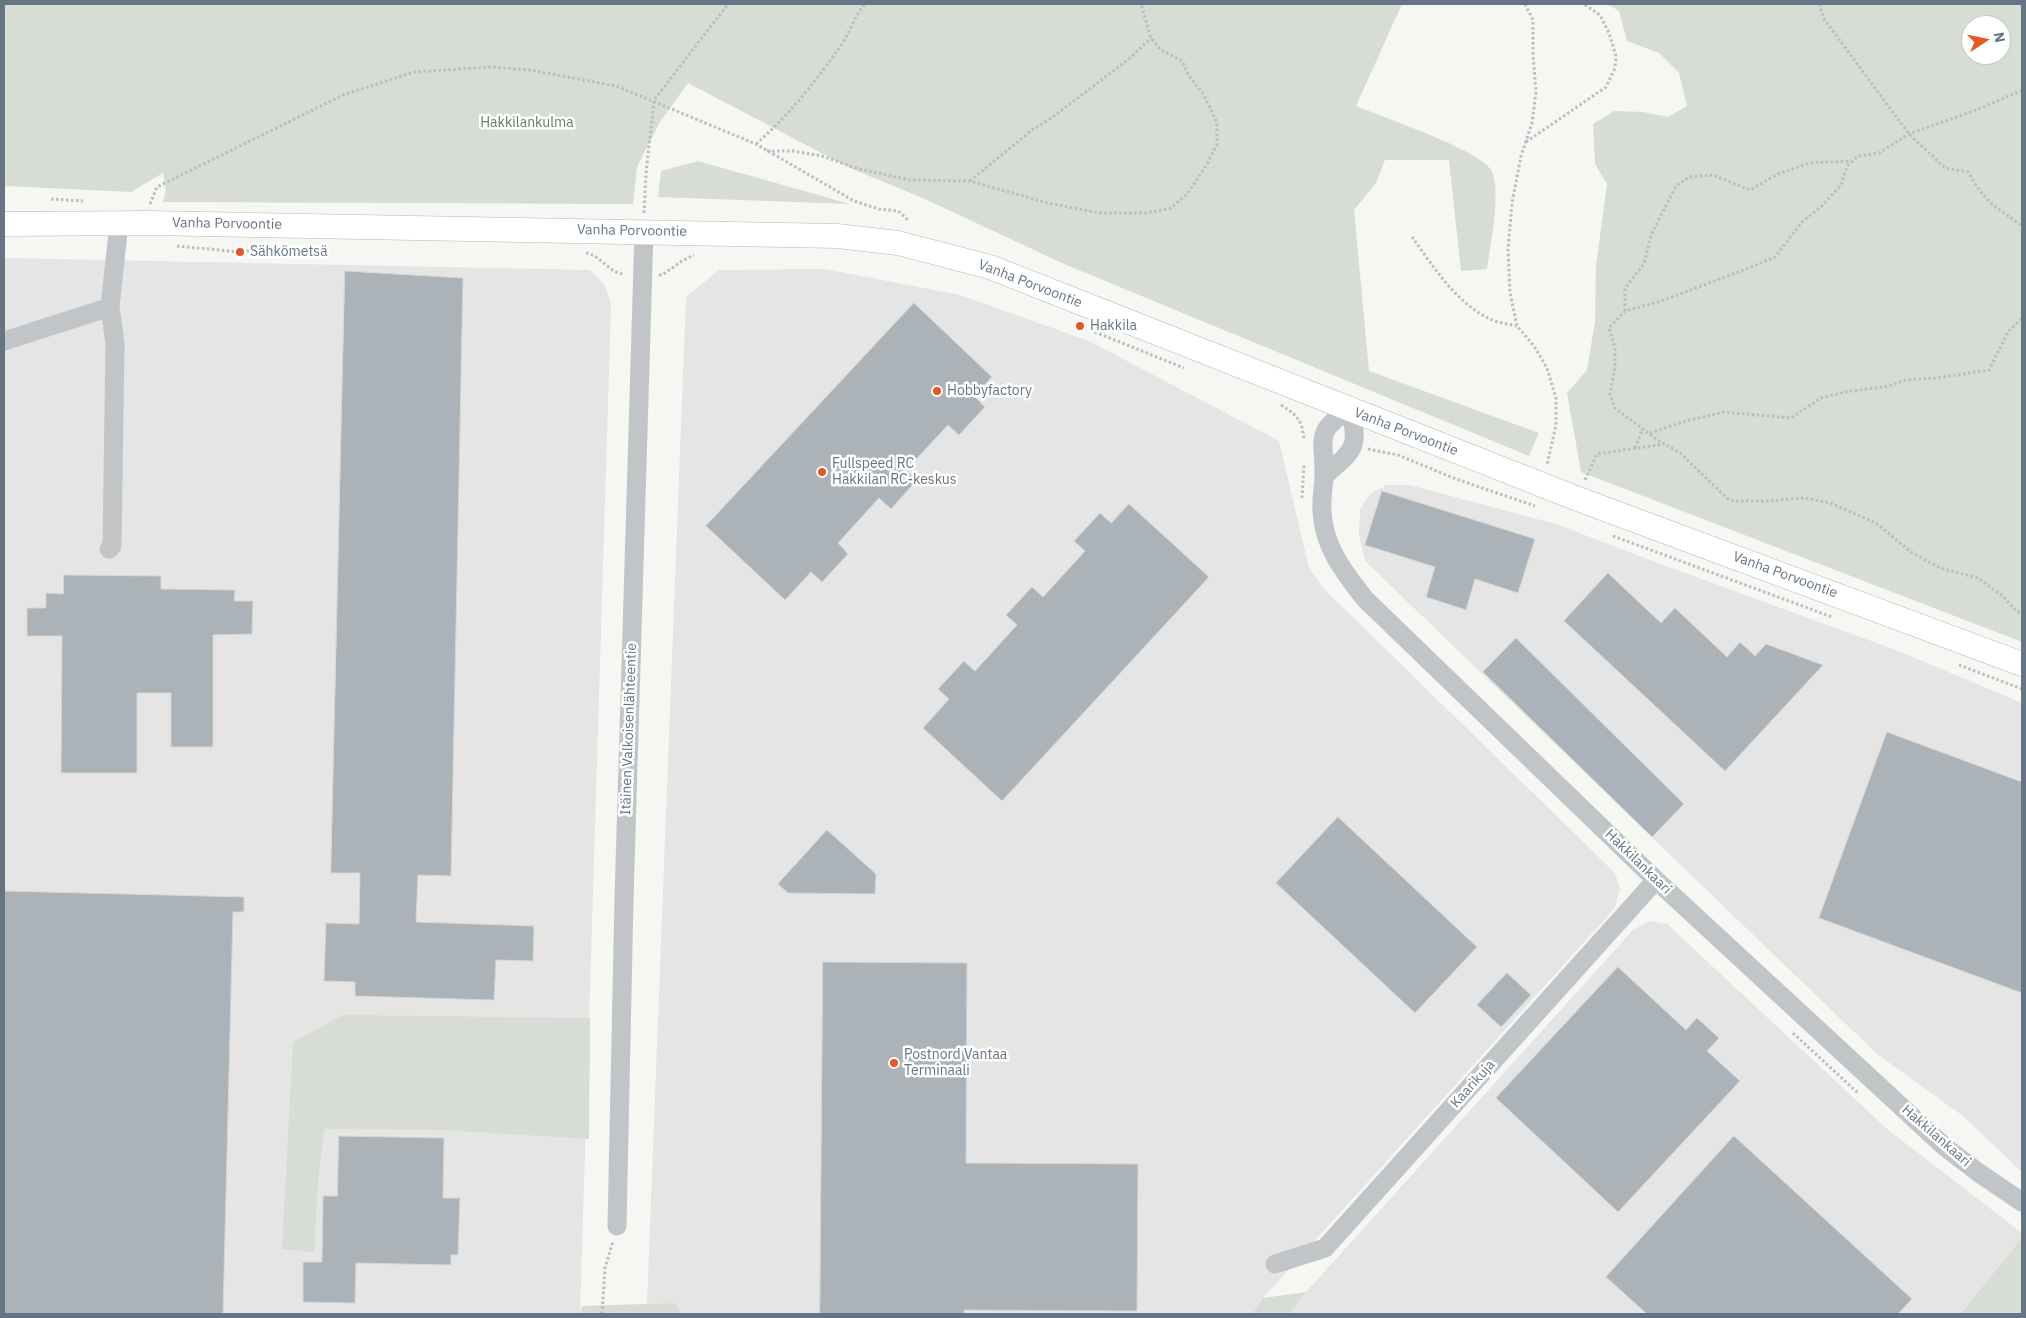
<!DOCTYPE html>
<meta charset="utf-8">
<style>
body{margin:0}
#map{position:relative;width:2026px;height:1318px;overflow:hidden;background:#f6f6f3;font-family:"IBM Plex Sans",sans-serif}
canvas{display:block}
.frame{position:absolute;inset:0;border:5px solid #657584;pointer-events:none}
.north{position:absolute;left:1961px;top:15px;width:50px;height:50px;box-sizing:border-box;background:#fff;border:1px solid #c1c8ce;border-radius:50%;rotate:79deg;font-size:14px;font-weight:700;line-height:20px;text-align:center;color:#657584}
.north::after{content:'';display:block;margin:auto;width:18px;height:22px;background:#e55723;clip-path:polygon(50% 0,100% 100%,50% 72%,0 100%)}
</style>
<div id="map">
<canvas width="2026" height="1318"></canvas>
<div class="frame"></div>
<div class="north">N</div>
</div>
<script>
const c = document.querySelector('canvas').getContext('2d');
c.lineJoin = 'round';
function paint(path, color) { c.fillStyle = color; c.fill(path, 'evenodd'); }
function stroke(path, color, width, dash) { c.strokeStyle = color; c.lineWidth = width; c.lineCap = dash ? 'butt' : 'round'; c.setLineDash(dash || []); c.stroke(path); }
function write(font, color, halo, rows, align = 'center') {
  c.font = font + ' "IBM Plex Sans",sans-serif'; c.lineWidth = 5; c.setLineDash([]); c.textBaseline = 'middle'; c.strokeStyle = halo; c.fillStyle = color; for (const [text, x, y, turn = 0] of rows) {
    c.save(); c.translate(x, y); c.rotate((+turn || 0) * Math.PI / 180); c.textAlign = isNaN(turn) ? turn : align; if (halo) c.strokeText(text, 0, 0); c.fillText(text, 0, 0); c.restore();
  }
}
paint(new Path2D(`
 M4 258 590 270 605 285 611 305 580 1314H4Z
 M825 269 960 295 1089 341 1279 441 1309 568 1324 589 1615 873 1620 889 1615 908 1263 1298 1252 1314H681L675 1303 647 1304 686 297 719 270Z
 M1387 485H1410L1559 525 1647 559 1901 652 2022 703V1172L1963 1116 1877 1054 1365 561 1359 534 1360 510 1370 494Z
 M1649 921 1667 924 1887 1129 2022 1233V1238L1960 1314H1289L1306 1292 1633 930Z`), '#e4e5e4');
paint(new Path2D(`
 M4 4H1402L1356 106C1382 117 1480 150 1491 170 1502 191 1490 246 1487 269L1461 271 1449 160H1385L1376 183 1354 210 1369 371 1539 433 1529 456 1064 264 927 200 850 168 688 83 660 122 637 167 633 204 163 202 166 190 163 173 131 192 4 186Z
 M1607 4H2022V642L1581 472 1567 393 1587 370 1595 322 1596 266 1607 184 1595 164 1593 124 1614 111 1643 112 1668 117 1687 106 1679 73 1659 53 1627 41 1619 11ZM1971 25H2001V55H1971Z
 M698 161 850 204 658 197 661 171Z
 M343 1015 590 1018 589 1139 444 1130 324 1129 318 1183 314 1252 282 1249 293 1042Z
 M2022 1238V1314H1960Z
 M1306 1292 1289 1314H1252L1263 1298Z
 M675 1303 681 1314H580L582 1306Z`), '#d7ddd4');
const building = new Path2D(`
 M345 271 463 278 451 876 418 875 416 922 534 926 533 961 496 960 494 1000 355 996V982L324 981 326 923 359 924 360 873H331Z
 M914 303 992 377 974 396 985 407 959 435 948 425 906 470 917 480 891 509 879 498 838 543 848 554 822 582 811 572 785 600 706 526Z
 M1382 491 1535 539 1518 593 1475 579 1466 610 1426 597 1435 567 1365 545Z
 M1129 504 1209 577 1002 801 923 728 949 699 938 689 964 661 975 671 1017 625 1006 615 1032 587 1043 597 1085 551 1074 541 1100 513 1111 523Z
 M1608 573 1661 623 1675 608 1727 657 1740 642 1755 656 1766 644 1823 665 1725 771 1564 621Z
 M64 575 161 576V589L235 590 234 601H253L252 634 213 635V747H171V693H137V773H61L62 636H27V608H46V593L63 594Z
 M1516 638 1684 804 1652 837 1483 672Z
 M1887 732 2022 782V993L1819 918Z
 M1338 817 1477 947 1415 1013 1276 883Z
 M827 830 876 874 875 894 788 893 778 884Z
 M4 891 244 897V912H233L223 1314H4Z
 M823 962 967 963 966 1163 1138 1164 1137 1311 964 1310V1314H820Z
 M1618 967 1686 1030 1697 1018 1719 1038 1707 1051 1740 1081 1618 1212 1496 1098Z
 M1507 973 1531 995 1501 1027 1477 1005Z
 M339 1136 444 1138 443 1198H460L458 1255H451V1265L356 1263 355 1303 303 1302V1262H322L323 1196H337Z
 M1734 1136 1912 1299 1898 1314H1647L1606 1277Z`);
paint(building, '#abb2b8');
stroke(building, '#d7d7d5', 1);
const major = new Path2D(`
 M4 224 149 223 837 236 898 243 990 267 1578 499 2022 664`);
stroke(major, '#b4b8bc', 25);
stroke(new Path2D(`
 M1525 4 1533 20V55L1536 92 1532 123 1521 156 1512 203 1508 249 1510 293 1517 326 1534 346 1547 368 1556 398V425L1547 465
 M1819 4 1824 19 1909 134 1945 168 1968 172 1979 190 1993 205 2022 226
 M2022 90 1979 109 1909 134 1879 153 1858 156 1847 166 1841 185 1821 207 1802 222 1775 257 1744 270 1661 301 1625 311 1609 328 1615 348V367L1610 394 1615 408 1656 439 1680 453 1727 498 1734 501H1765L1805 498 1830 503 1876 523 1911 552 1940 568 1978 578 2003 596 2016 611 2022 613
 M1526 142 1606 87 1615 68 1616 56 1609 33 1600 15 1584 4
 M756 144C789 115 817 80 842 44 850 31 855 16 865 4
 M767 151H793L822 156 859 169 910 180 970 181 1048 203 1100 213H1147L1171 208 1187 194 1206 166 1217 144V123L1204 95 1189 76 1182 61 1160 49 1151 38 1141 4
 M970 181 1032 130 1050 119 1129 59 1151 38
 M51 199 83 201
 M150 204 157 187 343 95 414 72 491 67 530 70 616 86 756 144 854 201 879 209 898 211 908 220
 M644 213 646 174 654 100 728 4
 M1412 237C1433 266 1456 303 1490 319 1498 323 1508 324 1517 326
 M177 246 240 252 277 247
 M586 253C601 255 609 274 625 274
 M659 275H662L682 261 694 255
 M1625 311V288L1644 264 1651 235 1676 186 1689 177 1713 175 1750 190 1778 174 1810 163 1851 161
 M1090 330 1184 368
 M1281 405C1297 415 1302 420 1304 439
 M1650 433 1686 421 1724 412 1791 418 1821 398 1845 392 1889 386 1905 380 1936 378 1989 370 2008 332 2022 318
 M1635 448 1643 428
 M1368 449 1398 455 1456 479 1535 506
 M1585 480 1597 454 1664 444
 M1302 498 1304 465
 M1613 536 1832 617
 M1959 665 2022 689
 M1793 1033 1858 1093
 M602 1314 605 1268 613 1241`), '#bbbdc0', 3, [2.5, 2.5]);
stroke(new Path2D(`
 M4 341 110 307
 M1324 476C1351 452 1362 448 1349 410 1313 432 1325 440 1324 475 1324 487 1321 498 1322 510 1323 546 1344 572 1365 599L1656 880 1945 1147 1979 1173 2022 1202
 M109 549 112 546 115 344 110 307 119 223
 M617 1226 624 899 644 231
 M1275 1264 1325 1248 1656 880`), '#c1c5c8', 19);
stroke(major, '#fff', 24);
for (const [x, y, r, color] of [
 [240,252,5,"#e55723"],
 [1080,326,5,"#e55723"],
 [937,391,5,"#e55723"],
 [822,472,5,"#e55723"],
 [894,1063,5,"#e55723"]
]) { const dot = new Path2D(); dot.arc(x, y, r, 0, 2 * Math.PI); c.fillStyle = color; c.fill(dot); stroke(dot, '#fff', 2); }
write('14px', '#687b64', '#fff', [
 ["Hakkilankulma",527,123]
]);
write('14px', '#657584', '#fff', [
 ["Vanha Porvoontie",227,224,1],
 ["Vanha Porvoontie",632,231,1],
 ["Vanha Porvoontie",1030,284,21],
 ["Vanha Porvoontie",1406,432,21],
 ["Vanha Porvoontie",1785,575,20],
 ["Itäinen Valkoisenlähteentie",629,729,-88],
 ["Hakkilankaari",1638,862,44],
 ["Kaarikuja",1473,1084,-48],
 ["Hakkilankaari",1936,1136,41]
]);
write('14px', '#657584', '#fff', [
 ["Sähkömetsä",250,252],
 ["Hakkila",1090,326],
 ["Hobbyfactory",947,391],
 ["Fullspeed RC",832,464],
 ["Hakkilan RC-keskus",832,480],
 ["Postnord Vantaa",904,1055],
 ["Terminaali",904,1071]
], 'left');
</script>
